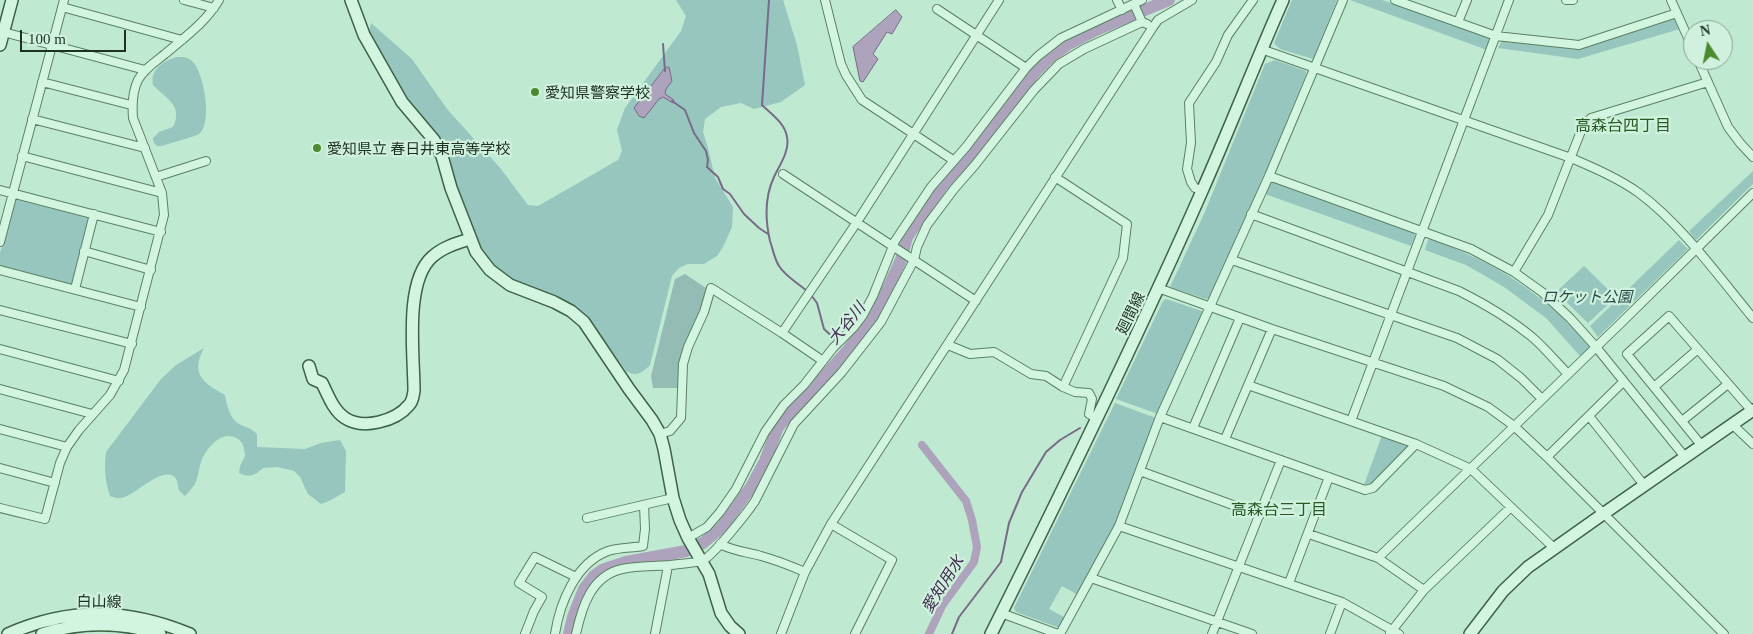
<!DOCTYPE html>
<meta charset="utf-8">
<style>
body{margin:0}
#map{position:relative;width:1753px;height:634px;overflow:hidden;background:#c0e9d1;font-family:Georgia,serif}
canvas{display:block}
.north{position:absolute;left:1683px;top:20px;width:50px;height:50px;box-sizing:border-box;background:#cff1dd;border:1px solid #88a492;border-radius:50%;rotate:349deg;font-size:14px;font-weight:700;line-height:20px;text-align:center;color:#1d3121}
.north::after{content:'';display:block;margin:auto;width:18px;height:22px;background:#4b8a30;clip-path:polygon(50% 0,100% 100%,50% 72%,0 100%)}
.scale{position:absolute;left:20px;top:30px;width:106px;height:22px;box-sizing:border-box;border:2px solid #1d3121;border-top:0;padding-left:6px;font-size:15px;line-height:18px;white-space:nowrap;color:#1d3121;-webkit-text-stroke:4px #cff1dd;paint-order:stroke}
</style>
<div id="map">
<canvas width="1753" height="634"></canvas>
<div class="north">N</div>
<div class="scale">100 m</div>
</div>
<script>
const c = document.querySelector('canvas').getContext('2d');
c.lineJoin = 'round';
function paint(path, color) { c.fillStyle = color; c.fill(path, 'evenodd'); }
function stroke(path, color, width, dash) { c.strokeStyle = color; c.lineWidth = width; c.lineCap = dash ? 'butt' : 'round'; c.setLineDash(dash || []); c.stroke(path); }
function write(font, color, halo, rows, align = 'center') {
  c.font = font + ' Georgia,"Noto Sans JP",serif'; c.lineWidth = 4.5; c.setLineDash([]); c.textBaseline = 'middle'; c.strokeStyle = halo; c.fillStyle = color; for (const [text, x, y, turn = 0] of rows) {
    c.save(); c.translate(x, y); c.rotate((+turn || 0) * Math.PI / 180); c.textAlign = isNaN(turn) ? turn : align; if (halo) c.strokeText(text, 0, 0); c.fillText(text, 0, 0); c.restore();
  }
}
paint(new Path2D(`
 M676 0H783L797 45 805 85 781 102 754 109 741 103 721 107 705 119 703 132 708 148 715 178 733 207 732 227 723 247 717 256 704 264H688L679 268 672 276 650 365C642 373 636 377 626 371L585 314 568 304 514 281 488 262 458 195 441 140 412 107 396 82 368 35 371 23 412 59 447 109 501 169 528 205 538 206 618 160 622 151 617 130 625 108 681 31 686 16Z
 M1292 0H1337L1313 59 1280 49 1274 43Z
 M1350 0H1382L1492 37 1487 50Z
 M1674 17 1680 29 1578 59 1498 48 1502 40 1578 47Z
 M177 57C183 57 188 57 192 61 204 72 213 123 199 134 196 136 168 144 162 146H157L154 143 153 138 159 132 173 127C184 105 165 98 153 85 150 69 163 61 177 57Z
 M1275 60 1306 71V74L1266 171 1209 298 1206 299 1170 287 1204 214 1265 64Z
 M1753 171V184L1696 240 1689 231Z
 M1273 182 1414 233 1415 236 1411 246 1265 194 1270 183Z
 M17 199 88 218 90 221 74 283 71 285 0 266V253L14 201Z
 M1430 239C1495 262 1543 293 1589 345V348L1580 356 1546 318 1504 287 1466 265 1425 250 1428 240Z
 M1679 240 1688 249 1598 337 1590 326Z
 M1584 266 1616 297 1588 323 1556 292Z
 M1166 299 1202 311 1203 314 1158 414 1116 399 1163 301Z
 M204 348C190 374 203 383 225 395 227 405 229 415 236 422 242 427 249 426 257 434V447L305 449 321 443 340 440 346 451 345 492 329 501 321 504 308 494 300 477 294 471 277 467 263 468C254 476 250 478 239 473L240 466 245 456C244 447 243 440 234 437 221 432 209 446 203 457 199 465 199 475 195 484 192 488 189 492 185 496 183 494 180 492 179 490 177 485 179 480 173 476 159 468 135 496 121 498 117 499 113 497 110 496 105 480 104 468 106 452L161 379 176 365Z
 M1115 403 1156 418 1116 526 1078 595 1062 586 1049 609 1066 618 1060 628 1016 612 1014 608Z
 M1382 435 1408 444 1409 447 1370 486 1364 485Z`), '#96c6bd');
paint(new Path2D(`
 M685 274 706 288 702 312 679 388H653L651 376 675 279Z`), '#94bbb4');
const water = new Path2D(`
 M896 10 902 17 892 34 887 32 873 54 878 59 863 82 860 81 853 47Z
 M669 67 672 81 666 89 665 94 674 100 673 103 663 97 659 99 644 118 639 116 634 108 664 69Z`);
paint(water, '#ada3bc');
stroke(water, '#786b88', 1);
stroke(new Path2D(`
 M769 0 762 105C771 114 785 123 787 137 790 151 779 166 774 177 764 198 765 219 770 241 773 249 774 258 779 266 786 277 798 283 808 292
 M663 44 665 71
 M672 101 685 110 694 133 706 151 708 160 707 167 718 177 723 189 730 194 744 214 759 228 768 234
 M811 295 817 303 824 329 836 340
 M952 634 959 617 1001 562 1009 523 1022 492 1046 452 1060 440 1080 428`), '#786b88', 2);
stroke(new Path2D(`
 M922 445 966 501 972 520 977 547 974 562 942 606 929 634`), '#ada3bc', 8);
stroke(new Path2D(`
 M569 634 573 617 584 589 594 576 602 570 626 562 686 551 703 543 722 527 751 487 765 461 778 427 848 350 876 314 901 260 907 237 942 186 979 146 1035 72 1050 57 1067 45 1096 30 1169 0`), '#ada3bc', 12);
const street = new Path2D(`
 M184 0 214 8
 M825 0 841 64 846 75 862 100 953 160
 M1117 0 1122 10
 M1395 0 1496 36 1579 45 1677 13
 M1566 0H1573
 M1671 0 1693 49
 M1134 4 1142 22 1147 24
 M62 7 182 40
 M937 9 1026 68
 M1458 22 1467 0
 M0 31 145 70
 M1261 49 1571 158C1594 168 1618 178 1639 193 1682 225 1719 277 1753 318
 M1698 60 1728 127 1740 143 1753 157
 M42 82 131 105
 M32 119 145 148
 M22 156 162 193
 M783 174 976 301
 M1269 176 1471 249 1514 272 1542 292 1570 318 1596 347 1685 457
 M156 177 206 161
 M1055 177 1127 224 1123 258 1063 387
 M0 190 161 232
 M1202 190 1195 188 1191 182 1187 169 1191 143 1189 103 1216 62 1228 35 1253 0
 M1251 214 1459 291C1485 304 1509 318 1532 337 1545 348 1556 362 1568 374
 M0 242 64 0
 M84 251 151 270
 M1232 260 1457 338 1497 359 1521 378 1542 399
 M0 270 141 307
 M1514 272 1548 215 1583 126 1591 118 1708 82
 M1158 288 1272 329 1444 386 1488 407 1514 426 1547 457 1724 634
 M75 289 94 214
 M0 310 132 344
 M782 333 857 222 999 0
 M948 345 970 354 994 352 1031 374 1046 376 1063 387 1075 392 1089 393 1092 399 1089 414 1096 418
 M0 349 119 381
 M1248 385 1416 444 1471 469 1554 548
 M1654 387 1698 349
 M0 389 92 414
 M1589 416 1644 485
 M1160 417 1365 490 1373 488 1416 444
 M1351 421 1509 0
 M1682 421 1728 384
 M1733 425 1753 444
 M1193 428 1240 318
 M0 429 67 447
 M660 434 670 431 681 418 683 364 688 347 704 312 711 288 782 333 823 361
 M1225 439 1272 329
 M1702 446 1627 354 1669 316 1752 411
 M1547 457 1623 382
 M0 468 55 483
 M1140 471 1260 515
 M0 508 45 519 60 463 67 447 79 430 110 395 124 370 164 215 162 193 133 118C132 105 132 92 138 80 144 69 155 62 165 54 185 37 206 22 219 0
 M587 518 673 498
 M831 524 892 560 855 634
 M1119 526 1342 602 1399 634
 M1309 534 1378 558 1424 590
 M688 538 707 527 720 512 736 489 765 432 784 405 804 385 833 348 853 328 863 315 873 296 895 241 931 187 966 147 1026 68 1038 56 1061 38 1142 0
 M720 544C733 551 747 552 761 556 776 560 791 566 805 572
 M1378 558 1621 323 1753 193
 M1091 578 1252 634
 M1289 583 1329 477
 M1001 613 1058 634
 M1390 633 1424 590 1511 507
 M525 634 534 611 542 597 519 583 535 557 576 577
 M555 634C560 602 576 563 608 551 620 547 632 548 643 546L645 529 644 505
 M576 634C582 607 591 576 622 569 640 565 660 567 679 564 686 563 695 563 702 561 713 556 747 513 755 501L794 424 842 372 881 322 914 260 917 247 927 225 954 189 975 165 1034 90 1059 64 1084 49 1142 22
 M655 634 668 566
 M781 634 805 572 831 524 1153 27 1158 20 1192 0
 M1060 634 1119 526 1160 417 1269 176 1343 0
 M1212 634 1281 460
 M1330 634 1342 602`);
const secondary = new Path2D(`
 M351 0 364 35 402 102 434 140 442 156 451 188 476 252 490 270 510 285 554 302 571 311 584 322 629 389 652 420 660 434 664 449 673 498 680 520 688 538 709 574 721 613 730 626 739 634
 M0 45 12 0
 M309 366 313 379 322 383C328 395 333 410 345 418 363 430 396 421 409 405 413 401 413 396 414 391 414 355 404 282 432 257 443 247 457 243 470 239
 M8 634C70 607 128 608 190 634
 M42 634C80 622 121 622 160 634
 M991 634C1064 488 1136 341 1202 191 1230 128 1255 63 1283 0
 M1470 634 1503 591 1528 567 1603 514 1753 410`);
stroke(street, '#5a8063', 10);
stroke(secondary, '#3d6245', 14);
stroke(street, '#d2f5e0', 8);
stroke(secondary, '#d2f5e0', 11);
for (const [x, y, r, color] of [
 [535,92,5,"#4b8a30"],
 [317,148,5,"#4b8a30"]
]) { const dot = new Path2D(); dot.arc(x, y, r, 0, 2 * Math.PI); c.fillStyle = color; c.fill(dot); stroke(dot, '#cff1dd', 2); }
write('15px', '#1d3121', '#cff1dd', [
 ["愛知県警察学校",545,92],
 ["愛知県立 春日井東高等学校",327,148]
], 'left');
write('italic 15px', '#254c4a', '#cff1dd', [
 ["ロケット公園",1587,296]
]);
write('15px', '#1d3121', '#cff1dd', [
 ["廻間線",1130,313,-64],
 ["白山線",99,601,1]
]);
write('16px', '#255a20', '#cff1dd', [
 ["高森台四丁目",1623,125],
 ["高森台三丁目",1279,509]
]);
write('italic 16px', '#432d50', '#cff1dd', [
 ["大谷川",846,323,-51],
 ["愛知用水",942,584,-58]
]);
</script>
